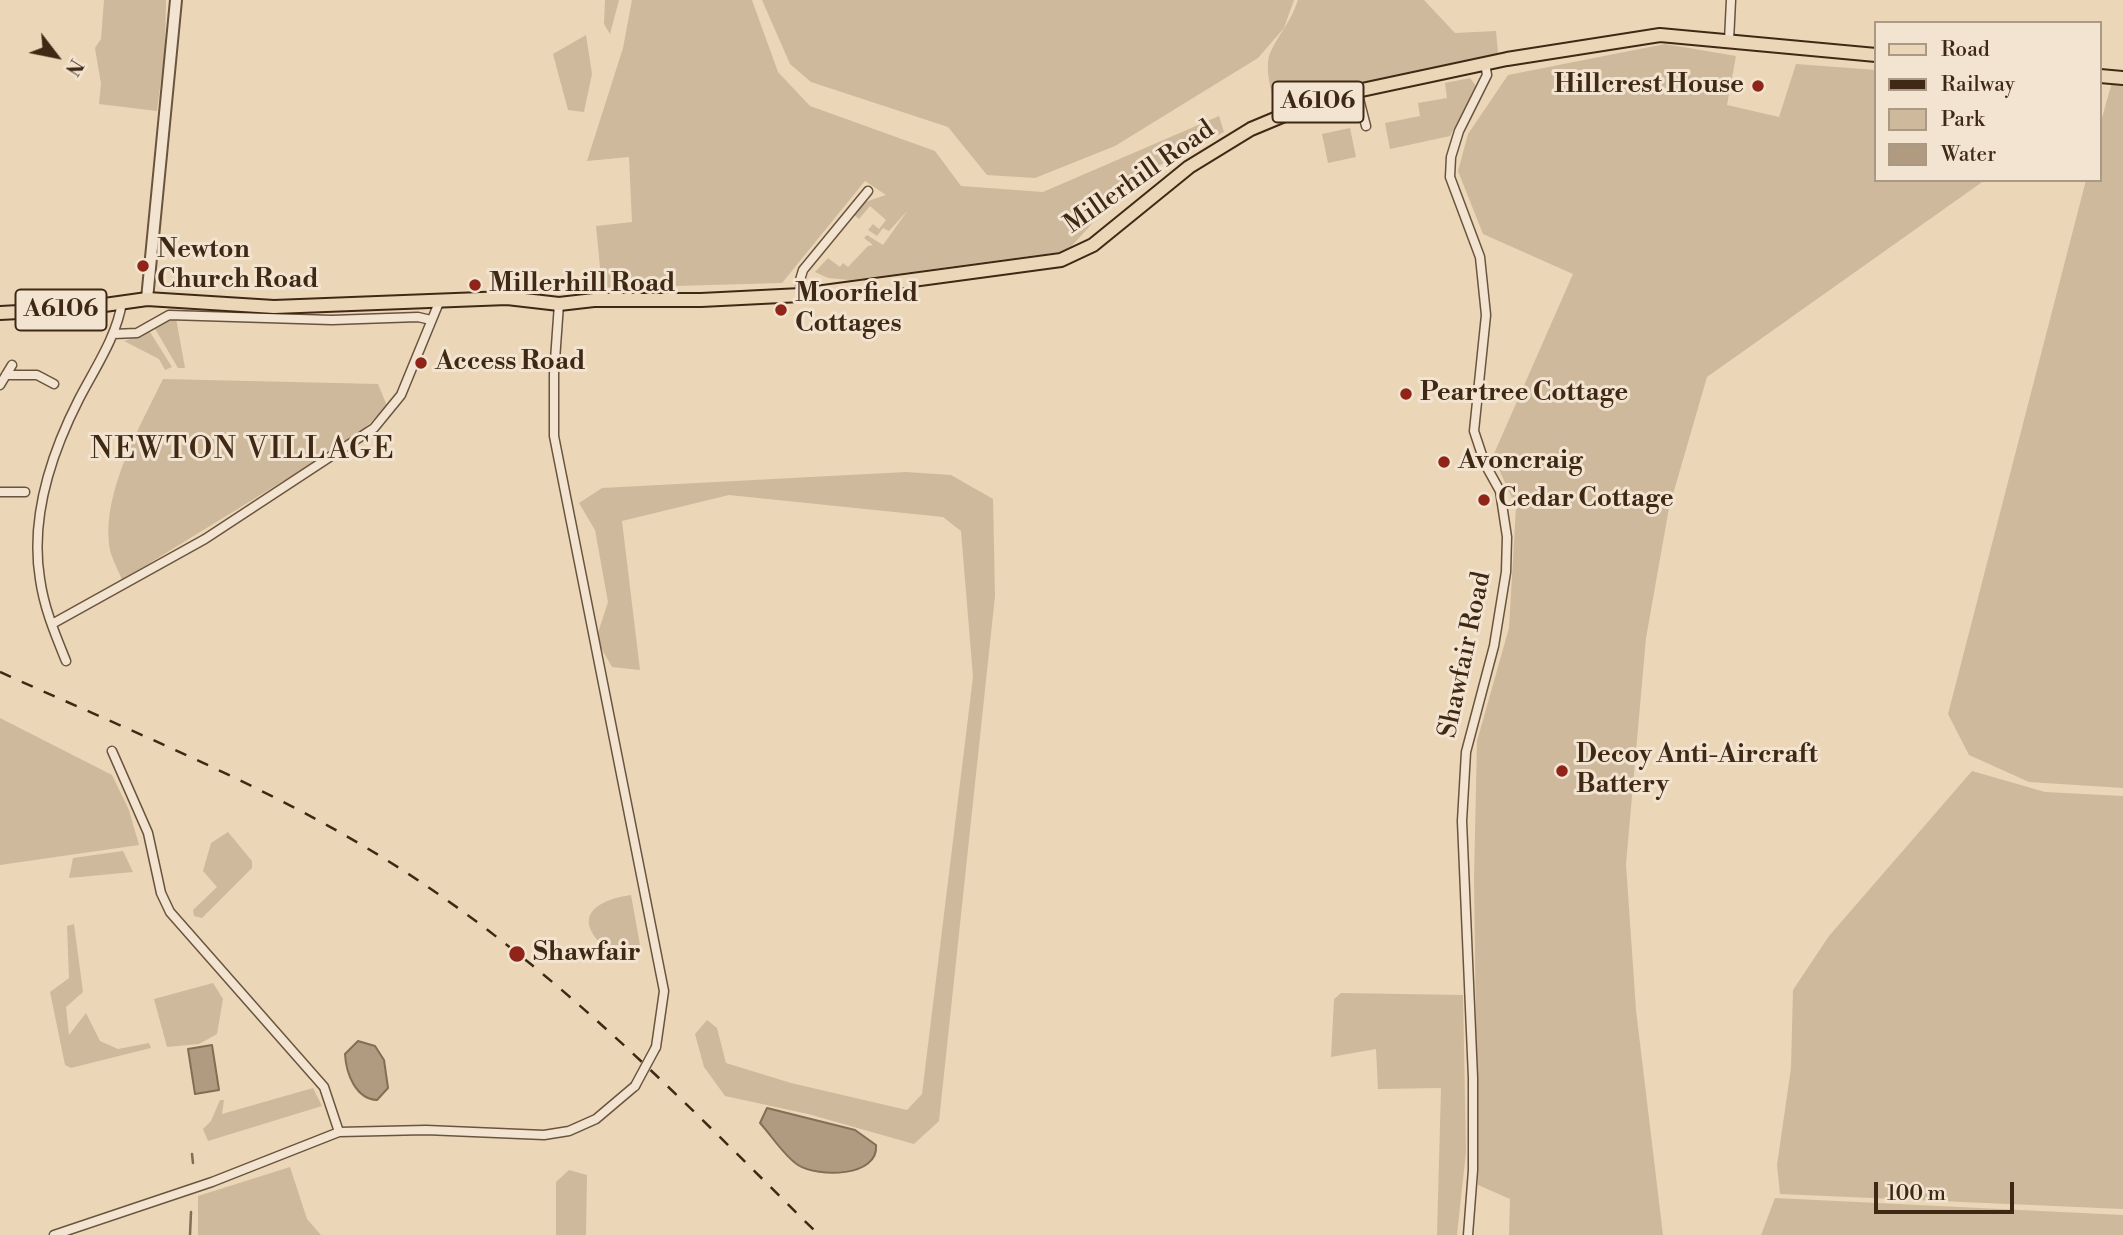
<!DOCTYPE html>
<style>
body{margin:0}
#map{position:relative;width:2123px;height:1235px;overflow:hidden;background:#ebd6b8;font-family:"Libre Bodoni",serif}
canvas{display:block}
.legend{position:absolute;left:1874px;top:21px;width:228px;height:161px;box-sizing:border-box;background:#f2e4d1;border:2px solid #aa9985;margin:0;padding:9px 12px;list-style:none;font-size:21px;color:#3f2914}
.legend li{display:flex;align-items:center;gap:14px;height:35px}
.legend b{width:35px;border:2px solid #aa9985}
.north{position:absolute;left:21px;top:21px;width:70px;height:70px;-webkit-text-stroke:5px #f2e4d1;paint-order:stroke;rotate:122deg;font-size:19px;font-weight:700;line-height:28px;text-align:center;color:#3f2914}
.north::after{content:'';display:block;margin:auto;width:24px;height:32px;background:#3f2914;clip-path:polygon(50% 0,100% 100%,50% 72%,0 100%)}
.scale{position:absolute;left:1874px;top:1182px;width:140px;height:32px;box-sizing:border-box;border:4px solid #3f2914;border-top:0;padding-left:9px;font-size:21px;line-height:24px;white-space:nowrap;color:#3f2914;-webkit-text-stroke:5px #f2e4d1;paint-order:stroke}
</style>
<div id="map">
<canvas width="2123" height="1235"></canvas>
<ul class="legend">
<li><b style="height:9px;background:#ebd6b8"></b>Road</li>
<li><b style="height:9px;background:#3f2914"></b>Railway</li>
<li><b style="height:19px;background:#ceb99c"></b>Park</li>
<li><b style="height:19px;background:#b19b80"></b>Water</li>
</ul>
<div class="north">N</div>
<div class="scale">100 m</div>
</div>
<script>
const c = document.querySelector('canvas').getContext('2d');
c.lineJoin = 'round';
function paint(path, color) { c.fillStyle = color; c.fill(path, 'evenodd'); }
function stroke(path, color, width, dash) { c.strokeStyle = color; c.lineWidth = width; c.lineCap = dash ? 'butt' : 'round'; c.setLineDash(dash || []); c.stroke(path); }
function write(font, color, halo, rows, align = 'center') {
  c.font = font + ' "Libre Bodoni",serif'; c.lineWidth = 6; c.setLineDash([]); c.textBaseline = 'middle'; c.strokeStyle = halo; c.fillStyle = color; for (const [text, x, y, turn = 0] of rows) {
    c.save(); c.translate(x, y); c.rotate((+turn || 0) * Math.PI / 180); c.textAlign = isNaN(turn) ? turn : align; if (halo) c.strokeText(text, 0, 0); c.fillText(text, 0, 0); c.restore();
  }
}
paint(new Path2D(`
 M104 0H166L165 49 157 111 99 104 101 84 95 48 101 39Z
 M605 0H619L610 34 604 24Z
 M632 0H752L778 72 810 106 935 151 961 186 1043 192 1219 116 1224 132 1133 179 1067 251 850 280 828 278 815 272 828 258 840 267 843 263 848 267 868 246 873 245 864 238 867 235 883 245 908 210 889 231 883 228 877 236 868 230 873 224 879 229 886 220 870 206 859 219 854 215 865 202 886 195 865 181 782 283 602 288 596 226 632 222 629 157 587 161 623 48Z
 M762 0H1294L1284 28 1258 58 1115 146 1035 178 987 175 948 127 811 82 790 64Z
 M1298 0H1424L1455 33 1496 31 1498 53 1275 108C1272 92 1264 69 1270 53 1278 35 1291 22 1298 0Z
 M586 35 592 74 584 112 568 110 553 54Z
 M1665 44 1736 56 1727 105 1779 117 1796 64 1876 70V180H1985L1707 377 1669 508 1646 638 1626 864 1636 1010 1663 1235H1509L1510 1199 1478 1185 1474 879 1477 741 1509 628 1516 507 1493 456 1573 274 1483 234 1458 171 1468 134 1508 75Z
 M1470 78 1476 86 1450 136 1390 149 1385 123 1420 116 1418 103 1447 98 1445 83Z
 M2112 82 2123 83V788L2029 782 1969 755 1948 714 2086 180H2100V125Z
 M1350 128 1356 157 1328 163 1322 134Z
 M176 318 185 368H178L154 327Z
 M150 332 172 367 165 370 159 359 124 341Z
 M163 379 378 384 387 406 358 435 122 580C118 569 110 556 109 544 103 491 140 426 163 379Z
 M906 472 951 475 993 499 995 596 939 1121 914 1144 808 1114 725 1096 704 1067 695 1034 707 1020 717 1028 726 1063 791 1083 907 1110 922 1094 973 677 961 531 943 517 729 495 622 521 640 670 612 667 596 639 608 602 595 530 579 503 602 488Z
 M0 718 112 775 129 810 139 845 0 865Z
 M1972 771 2045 792 2123 796V1209L1780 1194 1777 1165 1791 1068 1793 990 1829 936Z
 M228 832 252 861V868L202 918 194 916 193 910 217 887 203 871 211 843Z
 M123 851 133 872 69 878 73 858Z
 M631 895 640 945H602C571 914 601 899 631 895Z
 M74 924 83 992 66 1007 69 1035 86 1013 100 1041 118 1049 149 1043 151 1048 71 1068 65 1065 50 992 69 978 67 926Z
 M213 983 223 999 217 1034 199 1044 167 1047 154 999Z
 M1341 993 1463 995 1466 1152 1457 1235H1437L1441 1088 1378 1089 1376 1049 1331 1057 1334 999Z
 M313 1088 322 1106 208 1141 203 1129 211 1121 220 1100H224L222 1114Z
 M290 1167 307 1219 321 1235H198V1196Z
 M569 1170 587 1175 586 1235H556V1182Z
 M1775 1198 2123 1215V1235H1761Z`), '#ceb99c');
const water = new Path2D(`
 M358 1041 375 1046 384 1060 388 1088 377 1100C356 1099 346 1074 345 1054Z
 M212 1045 219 1090 195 1094 188 1049Z
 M767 1108 855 1130 876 1145C879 1177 818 1178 798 1165 784 1156 772 1136 760 1123Z`);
paint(water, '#b19b80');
stroke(water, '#836d55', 2);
stroke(new Path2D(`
 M192 1154 193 1163
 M190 1235 191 1212`), '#836d55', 2.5);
const minor = new Path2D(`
 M1729 41 1731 0
 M1357 91 1366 126
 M801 295 800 280 803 270 868 191
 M559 304 554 374V436L664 991 656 1047
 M113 334 137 333 169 315 332 320 418 317 431 320
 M6 375H37L54 384
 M0 385 12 365
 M0 492H25
 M52 624 205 539 374 428 401 395 440 300
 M66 661C55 634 44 608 40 579 30 518 52 452 79 399 95 368 117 336 122 302
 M112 751 148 833 161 893 170 912 324 1087 339 1132
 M54 1235 212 1182 339 1132 426 1130 544 1135 569 1131 596 1119 635 1086
 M1468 1235 1473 1170V1078L1462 821 1466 752 1494 646 1506 572 1507 537 1500 491 1485 464 1474 431 1486 315 1480 257 1450 177 1451 157 1459 131 1487 75 1485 63`);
const tertiary = new Path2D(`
 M147 299 176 0`);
const primary = new Path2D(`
 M2100 76 2123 78
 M0 313 76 309 147 299 274 307 507 298 559 304 594 300H701L801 295 1061 260 1093 245 1189 167 1251 129 1311 104 1357 91 1507 59 1660 35 1876 55`);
stroke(minor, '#6a543d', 11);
stroke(tertiary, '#6a543d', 14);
stroke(primary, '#3f2914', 16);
stroke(minor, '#f2e4d1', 8);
stroke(tertiary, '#f2e4d1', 10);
stroke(primary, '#ebd6b8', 12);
stroke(new Path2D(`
 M0 672C137 734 281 791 407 873 562 974 688 1106 819 1235`), '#3f2914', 2.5, [12, 12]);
const minorBridge = new Path2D(`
 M635 1086 656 1047`);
stroke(minorBridge, '#6a543d', 11, []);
stroke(minorBridge, '#f2e4d1', 8);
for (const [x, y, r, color] of [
 [1758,86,7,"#8f2418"],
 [143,266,7,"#8f2418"],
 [475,285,7,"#8f2418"],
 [781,310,7,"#8f2418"],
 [421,363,7,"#8f2418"],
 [1406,394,7,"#8f2418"],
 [1444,462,7,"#8f2418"],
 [1484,500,7,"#8f2418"],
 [1562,771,7,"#8f2418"],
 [517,954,9,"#8f2418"]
]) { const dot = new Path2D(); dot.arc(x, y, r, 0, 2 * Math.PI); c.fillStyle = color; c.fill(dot); stroke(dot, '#f2e4d1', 2.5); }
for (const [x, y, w] of [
 [1318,102,91],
 [61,310,91]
]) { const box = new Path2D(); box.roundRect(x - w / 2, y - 20.5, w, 41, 5); c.fillStyle = '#f2e4d1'; c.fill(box); stroke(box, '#3f2914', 2); }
write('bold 24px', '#3f2914', null, [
 ["A6106",1318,102],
 ["A6106",61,310]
]);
write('bold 26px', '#3f2914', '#f2e4d1', [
 ["Hillcrest House",1744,86,"right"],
 ["Newton",157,251],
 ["Church Road",157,281],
 ["Millerhill Road",489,285],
 ["Moorfield",795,295],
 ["Cottages",795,325],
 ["Access Road",435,363],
 ["Peartree Cottage",1420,394],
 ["Avoncraig",1458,462],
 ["Cedar Cottage",1498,500],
 ["Decoy Anti-Aircraft",1576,756],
 ["Battery",1576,786],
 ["Shawfair",533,954]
], 'left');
write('26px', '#3f2914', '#f2e4d1', [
 ["Millerhill Road",1140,178,-35],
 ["Shawfair Road",1466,655,-78]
]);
c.letterSpacing = '2px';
write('30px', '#3f2914', '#f2e4d1', [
 ["NEWTON VILLAGE",243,451]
]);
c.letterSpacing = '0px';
</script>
